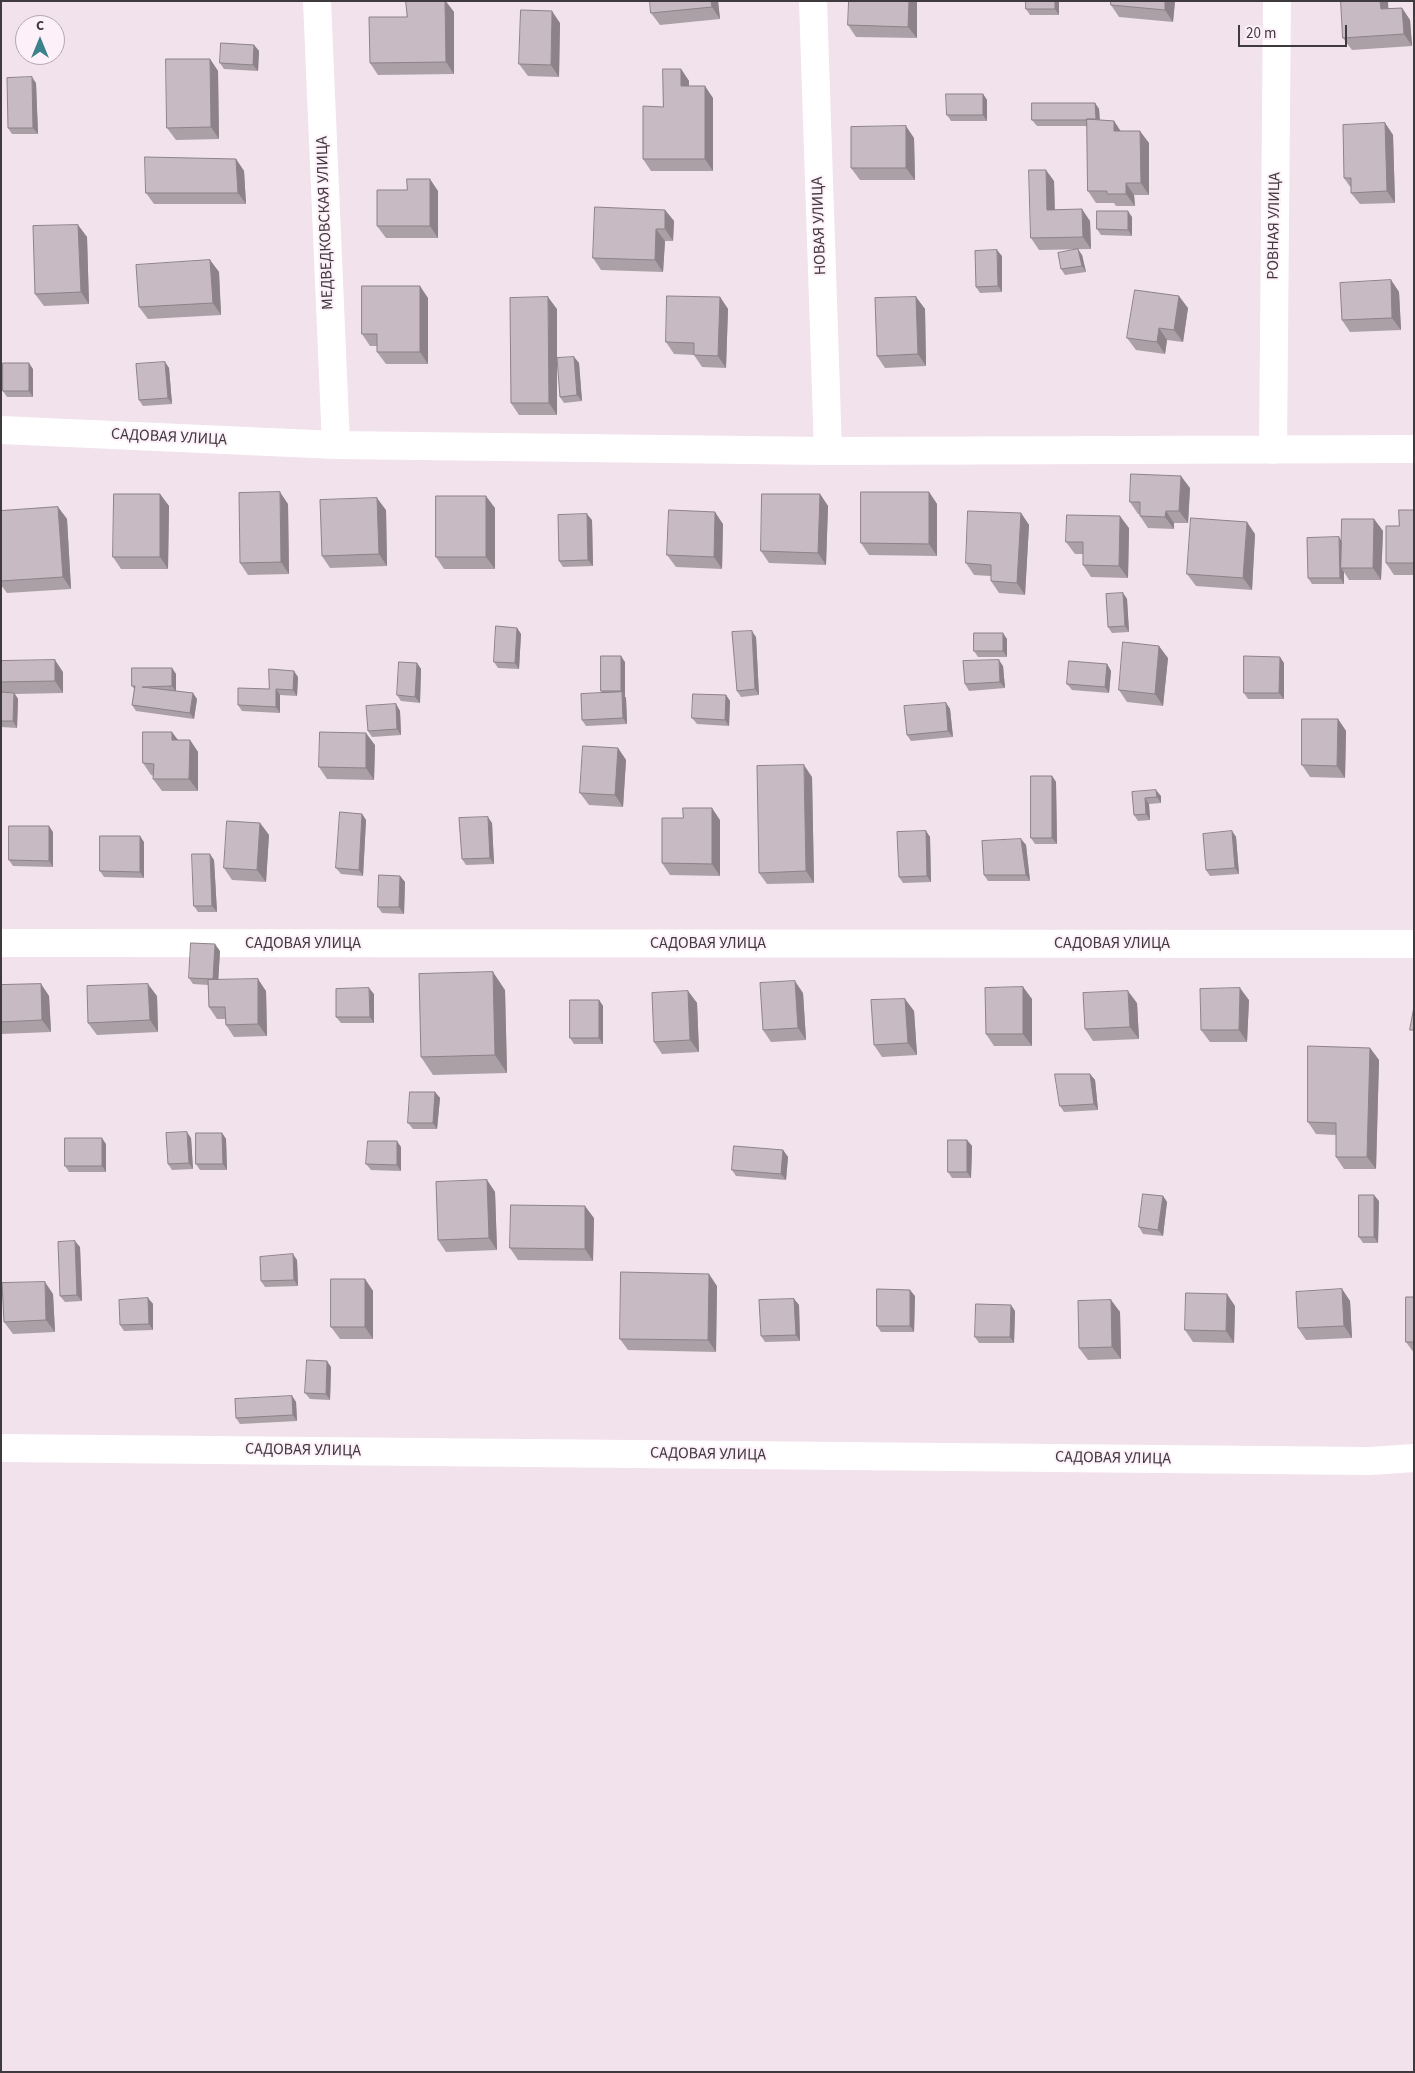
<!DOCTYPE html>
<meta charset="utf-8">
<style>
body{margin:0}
#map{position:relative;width:1415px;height:2073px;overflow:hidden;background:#f1e2eb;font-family:"Source Sans 3",sans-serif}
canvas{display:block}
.frame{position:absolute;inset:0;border:2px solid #3f3a3d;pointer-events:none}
.north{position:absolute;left:15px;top:15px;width:50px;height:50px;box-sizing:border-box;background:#fef0f9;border:1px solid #b2a7ae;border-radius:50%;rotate:0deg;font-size:14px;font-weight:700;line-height:20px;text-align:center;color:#3f3a3d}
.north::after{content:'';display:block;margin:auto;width:18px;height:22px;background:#3b828c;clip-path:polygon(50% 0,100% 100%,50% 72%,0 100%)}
.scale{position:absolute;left:1238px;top:25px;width:109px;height:22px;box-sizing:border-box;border:2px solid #3f3a3d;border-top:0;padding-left:6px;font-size:15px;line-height:18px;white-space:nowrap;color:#3f3a3d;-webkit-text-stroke:4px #fef0f9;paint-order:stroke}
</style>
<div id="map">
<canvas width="1415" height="2073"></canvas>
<div class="frame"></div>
<div class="north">С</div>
<div class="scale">20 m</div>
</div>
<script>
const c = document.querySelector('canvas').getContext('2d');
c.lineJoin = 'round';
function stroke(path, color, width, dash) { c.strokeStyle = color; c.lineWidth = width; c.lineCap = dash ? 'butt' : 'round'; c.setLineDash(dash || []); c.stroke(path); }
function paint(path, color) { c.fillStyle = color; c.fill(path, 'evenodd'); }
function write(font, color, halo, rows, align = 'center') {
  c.font = font + ' "Source Sans 3",sans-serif'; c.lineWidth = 4; c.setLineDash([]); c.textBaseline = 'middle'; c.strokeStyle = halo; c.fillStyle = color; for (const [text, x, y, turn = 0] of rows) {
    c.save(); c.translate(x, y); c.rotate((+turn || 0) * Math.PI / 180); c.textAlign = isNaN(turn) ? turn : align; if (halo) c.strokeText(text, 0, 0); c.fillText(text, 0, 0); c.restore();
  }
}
stroke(new Path2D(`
 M317 1 336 445
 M813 1 828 451
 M1 430 336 445 828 451 1414 449
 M1273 450 1277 1
 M1 943 1414 944
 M1 1448 1370 1461 1414 1458`), '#fff', 28);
paint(new Path2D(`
 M406 1H446L454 12V74L378 75 370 63 407 17Z
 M718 1 720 19 660 25 651 13Z
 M917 1V38L856 37 848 25Z
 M1026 1H1059V15H1030L1026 9Z
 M1111 1H1175L1173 22 1119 17 1111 5Z
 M1341 1H1388V8H1402L1410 20 1412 46 1352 50 1343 38Z
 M560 23 559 77 528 76 519 64Z
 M254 45 259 51 258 71 224 69 220 63Z
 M210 59 218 71 219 139 176 140 167 128Z
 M681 69 689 81V86L713 98V171H651L643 159 663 107Z
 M36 83 38 134H12L8 128Z
 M983 94 987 100V121H951L947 115Z
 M1095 103 1099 109 1100 120 1114 121 1120 131 1149 143V195H1134L1135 206H1116L1114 203H1096L1088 191 1087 126H1037L1032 120Z
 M1385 123 1393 135 1395 203 1360 204 1351 193V188L1344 178Z
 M914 138 915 180H860L851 168Z
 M236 159 244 171 246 204H154L146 193Z
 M1054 181 1055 210 1090 221 1091 249 1039 250 1031 238Z
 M438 191V238H386L377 226Z
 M665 210 674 221 673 241H665L663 272 601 270 593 258Z
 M1132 217V236L1101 235 1097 229Z
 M78 225 87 237 89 304 44 306 35 294Z
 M1082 255 1086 272 1065 275 1061 269Z
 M1002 256V292L980 293 976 287Z
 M210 260 219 272 221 315 148 319 139 307Z
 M1391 280 1399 292 1401 330 1350 332 1342 320Z
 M720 297 728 309 726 368 702 367 694 355 674 354 666 342Z
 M916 297 925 309 926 366 885 368 877 356Z
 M428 298V364H386L377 352V346H370L362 334Z
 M1188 308 1183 342 1167 340 1165 354 1136 350 1127 338Z
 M557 309V415H519L511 403Z
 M574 357 579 363 582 401 564 403 560 397Z
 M165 362 169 368 172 404 143 406 139 400Z
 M33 369V397H7L3 391Z
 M1190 488 1188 523H1174V529L1148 528 1140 516V514H1138L1130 502Z
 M929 492 937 504V556L869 555 861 543Z
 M160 494 169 506 168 569H121L113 557Z
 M820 494 828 506 826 565 769 563 761 551Z
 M288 504 289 574 248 575 240 563Z
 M58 507 67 519 71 589 7 593 1 585V511Z
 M495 508V569H444L436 557Z
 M386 510 387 566 330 568 322 556Z
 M1414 510V575H1394L1386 563 1399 526Z
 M1021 513 1029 525 1025 595 999 593 991 581V576L974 575 966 563Z
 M1374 519 1383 531 1381 580H1349L1344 572V584H1312L1308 578 1342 541Z
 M592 520 593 566 563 567 559 561Z
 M723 524 722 569 676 567 667 555Z
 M1129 528 1128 578 1091 577 1083 565V554H1075L1066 542Z
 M1255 534 1252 590 1196 586 1187 574Z
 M1123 593 1127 599 1129 632 1112 633 1108 627Z
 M517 628 521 634 519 669 498 668 494 662Z
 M756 637 759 695 741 697 737 691Z
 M1007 639V657H978L974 651Z
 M1168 658 1163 706 1127 702 1119 690Z
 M1 661 63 672V693L15 694 18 699 17 728 1 727Z
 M625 662V697L626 698 627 724 586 726 582 720 603 693 601 691Z
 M417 663 421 669 420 703 401 701 397 695Z
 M1284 663V699H1248L1244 693Z
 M1107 664 1111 671 1109 693 1072 690 1067 684Z
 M1003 666 1005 688 969 691 965 684Z
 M172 668 176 674V691L197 699 194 719 136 711 132 705 134 689 132 686Z
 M298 677 297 696 280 695V713L242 711 238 705 269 689Z
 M726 695 730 701 729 726 697 724 692 718Z
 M946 703 950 709 953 737 911 741 907 735Z
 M396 704 400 711 401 735 372 737 368 731Z
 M1338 719 1346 731 1345 778 1310 777 1302 765Z
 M178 740H190L198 752V791H162L153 779 154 776 151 775 143 763Z
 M375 745 374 780 327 779 319 767Z
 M618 748 626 760 623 807 589 805 580 793Z
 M1052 776 1056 782 1057 844H1035L1031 838Z
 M812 777 814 883 767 884 759 873Z
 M1132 792 1161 796V803L1149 804 1150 820 1138 821 1134 815Z
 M362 814 366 820 363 876 341 874 336 868Z
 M683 818 720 820V876L670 875 662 863Z
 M260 823 269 835 266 882 232 880 224 868Z
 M492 823 494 864 466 865 462 859Z
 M926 831 930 837 931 882 903 883 899 877Z
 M1232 831 1236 837 1239 874 1210 876 1206 870Z
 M53 832V867L13 866 9 860Z
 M1021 839 1026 845 1030 881H988L984 875Z
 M144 842V878L104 877 100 871Z
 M214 860 217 912H198L194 906Z
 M400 876 405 882 404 914 382 913 378 907Z
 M220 951 218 980 266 991 267 1036 234 1037 226 1025 225 1019H217L209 1007 208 985 193 984 189 978Z
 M41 984 49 996 51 1032 1 1034V985Z
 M1023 987 1032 999V1046H994L986 1034Z
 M505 990 507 1073 433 1075 421 1057Z
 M688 991 697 1003 699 1052 662 1054 654 1042Z
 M803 993 806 1040 771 1042 763 1030Z
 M374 994V1023H341L336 1017Z
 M157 996 158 1032 97 1035 88 1023Z
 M905 999 914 1011 917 1055 882 1057 874 1045Z
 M599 1000 603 1006V1044H574L570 1038Z
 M1249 1000 1247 1042H1210L1201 1030Z
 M1137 1003 1139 1039 1093 1041 1085 1029Z
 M1370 1048 1379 1060 1376 1169H1344L1336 1157V1135L1316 1134 1308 1122Z
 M1090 1074 1095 1080 1098 1110 1064 1112 1060 1106Z
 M435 1092 440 1098 437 1129H413L408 1123Z
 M222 1133 226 1139 227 1170H200L196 1164Z
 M191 1138 193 1169 172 1170 168 1164Z
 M967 1140 972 1146 971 1178H952L948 1172Z
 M106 1144V1172H69L65 1166Z
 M401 1147V1171L371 1170 366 1164Z
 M783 1150 788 1157 786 1180 736 1176 732 1170Z
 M487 1180 495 1192 497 1250 446 1252 438 1240Z
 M1163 1196 1167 1202 1163 1236 1143 1234 1139 1227Z
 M1379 1201 1378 1243H1363L1359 1237Z
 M594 1218 593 1261 518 1260 510 1248Z
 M80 1247 82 1301 65 1302 60 1296Z
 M297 1260 298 1286 265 1287 261 1281Z
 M365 1279 373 1291V1339H340L331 1327Z
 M717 1286 716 1352 628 1350 620 1339Z
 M1342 1289 1350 1301 1352 1338 1306 1340 1298 1328Z
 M53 1294 55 1332 13 1334 4 1322Z
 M915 1296 914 1332H881L877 1326Z
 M1414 1297V1353L1406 1342Z
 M148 1298 153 1304V1330L124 1331 120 1325Z
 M794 1299 799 1305 800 1341 765 1342 761 1336Z
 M1111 1300 1120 1312 1121 1359 1088 1360 1079 1348Z
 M1235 1306 1234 1343 1193 1342 1185 1330Z
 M1015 1311 1014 1343H979L975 1337Z
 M331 1367 330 1400 310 1399 305 1393Z
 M292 1396 296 1402 297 1421 240 1424 236 1418Z`), '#aca0a7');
paint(new Path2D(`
 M445 1 454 12V74L446 62Z
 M711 1H718L720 19 712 7Z
 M909 1H917V38L908 27Z
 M1055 1H1059V15L1055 9Z
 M1165 1H1175L1173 22 1165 10Z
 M1380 1H1388L1389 21 1381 9Z
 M1402 8 1410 20 1412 46 1404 34Z
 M552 11 560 23 559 77 551 65Z
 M254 45 259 51 258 71 253 65Z
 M210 59 218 71 219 139 211 127Z
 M681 69 689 81V98L681 86Z
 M32 77 36 83 38 134 33 128Z
 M705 86 713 98V171L705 159Z
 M983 94 987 100V121L983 115Z
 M1095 103 1099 109 1100 126 1096 120Z
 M1114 121 1122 133 1114 131Z
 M1385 123 1393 135 1395 203 1387 191Z
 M906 126 914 138 915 180 906 168Z
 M1140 131 1149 143V195L1141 183Z
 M236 159 244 171 246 204 238 193Z
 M1046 170 1054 181 1055 222 1047 210Z
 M430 179 438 191V238L430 226Z
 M1126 183 1134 195 1135 206 1126 194Z
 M1082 209 1090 221 1091 249 1083 237Z
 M665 210 674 221 673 241 665 229Z
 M1128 211 1132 217V236L1128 230Z
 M78 225 87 237 89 304 81 292Z
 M656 229 665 241 663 272 655 260Z
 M1078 249 1082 255 1086 272 1082 266Z
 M997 250 1002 256V292L998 286Z
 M210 260 219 272 221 315 213 303Z
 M1391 280 1399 292 1401 330 1392 318Z
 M420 286 428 298V364L420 352Z
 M1179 296 1188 308 1183 342 1174 330Z
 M548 297 557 309V415L549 403Z
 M720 297 728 309 726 368 718 356Z
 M916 297 925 309 926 366 918 354Z
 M1159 328 1167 340 1165 354 1157 342Z
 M574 357 579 363 582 401 577 395Z
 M165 362 169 368 172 404 168 398Z
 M29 363 33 369V397L29 391Z
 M1181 476 1190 488 1188 523 1179 511Z
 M280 492 288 504 289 574 281 562Z
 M929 492 937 504V556L929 544Z
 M160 494 169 506 168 569 160 557Z
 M820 494 828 506 826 565 818 553Z
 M486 496 495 508V569L486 557Z
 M377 498 386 510 387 566 379 554Z
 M58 507 67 519 71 589 63 577Z
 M1166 511 1174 523V529L1165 517Z
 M715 512 723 524 722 569 714 557Z
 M1021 513 1029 525 1025 595 1017 583Z
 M587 514 592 520 593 566 588 560Z
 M1120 516 1129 528 1128 578 1119 566Z
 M1374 519 1383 531 1381 580 1373 568Z
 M1247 522 1255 534 1252 590 1243 578Z
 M1339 537 1343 543 1341 568 1344 572V584L1340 578Z
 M1123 593 1127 599 1129 632 1125 626Z
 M517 628 521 634 519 669 515 663Z
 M752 631 756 637 759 695 755 689Z
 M1003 633 1007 639V657L1003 651Z
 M1159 646 1168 658 1163 706 1155 694Z
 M621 656 625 662V697L621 691Z
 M1280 657 1284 663V699L1279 693Z
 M55 660 63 672V693L55 681Z
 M999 660 1003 666 1005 688 1000 682Z
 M417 663 421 669 420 703 415 697Z
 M1107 664 1111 671 1109 693 1105 687Z
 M172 668 176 674V692L172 686Z
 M294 671 298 677 297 696 293 690Z
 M276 689 280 695V713L276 707Z
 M622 692 626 698 627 724 623 718Z
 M14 693 18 699 17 728 13 721Z
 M193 693 197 699 194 719 190 713Z
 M726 695 730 701 729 726 725 720Z
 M946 703 950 709 953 737 948 731Z
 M396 704 400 711 401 735 397 729Z
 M1338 719 1346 731 1345 778 1337 766Z
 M172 732 181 744 172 740Z
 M366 733 375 745 374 780 366 768Z
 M190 740 198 752V791L189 779Z
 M618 748 626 760 623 807 615 795Z
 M804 765 812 777 814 883 806 871Z
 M1052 776 1056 782 1057 844 1052 838Z
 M1156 790 1161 796V803L1157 797Z
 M1145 798 1149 804 1150 820 1146 814Z
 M712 808 720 820V876L712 864Z
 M362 814 366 820 363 876 359 870Z
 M488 817 492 823 494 864 490 858Z
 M260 823 269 835 266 882 257 870Z
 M49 826 53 832V867L49 861Z
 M926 831 930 837 931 882 927 876Z
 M1232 831 1236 837 1239 874 1235 868Z
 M140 836 144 842V878L140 872Z
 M1021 839 1026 845 1030 881 1026 875Z
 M210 854 214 860 217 912 212 906Z
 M400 876 405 882 404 914 399 907Z
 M215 944 220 951 218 985 213 979Z
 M493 972 505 990 507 1073 495 1055Z
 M258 979 266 991 267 1036 258 1024Z
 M795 981 803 993 806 1040 798 1028Z
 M41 984 49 996 51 1032 42 1020Z
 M148 984 157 996 158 1032 150 1020Z
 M1023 987 1032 999V1046L1023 1034Z
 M369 988 374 994V1023L370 1017Z
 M1240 988 1249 1000 1247 1042 1239 1030Z
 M688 991 697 1003 699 1052 690 1040Z
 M1128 991 1137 1003 1139 1039 1130 1027Z
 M905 999 914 1011 917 1055 908 1043Z
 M599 1000 603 1006V1044L599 1038Z
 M1370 1048 1379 1060 1376 1169 1367 1157Z
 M1090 1074 1095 1080 1098 1110 1094 1104Z
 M435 1092 440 1098 437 1129 433 1123Z
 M187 1132 191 1138 193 1169 189 1163Z
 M222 1133 226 1139 227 1170 223 1164Z
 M102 1138 106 1144V1172L102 1166Z
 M967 1140 972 1146 971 1178 967 1172Z
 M397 1141 401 1147V1171L397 1165Z
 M783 1150 788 1157 786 1180 781 1174Z
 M487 1180 495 1192 497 1250 489 1238Z
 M1374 1195 1379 1201 1378 1243 1374 1237Z
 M1163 1196 1167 1202 1163 1236 1158 1230Z
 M585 1206 594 1218 593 1261 585 1249Z
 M75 1241 80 1247 82 1301 77 1295Z
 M293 1254 297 1260 298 1286 294 1280Z
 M709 1274 717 1286 716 1352 708 1340Z
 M365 1279 373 1291V1339L365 1327Z
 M45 1282 53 1294 55 1332 46 1320Z
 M1342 1289 1350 1301 1352 1338 1344 1326Z
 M910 1290 915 1296 914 1332 910 1326Z
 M1227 1294 1235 1306 1234 1343 1226 1331Z
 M148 1298 153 1304V1330L149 1324Z
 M794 1299 799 1305 800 1341 796 1335Z
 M1111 1300 1120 1312 1121 1359 1112 1347Z
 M1011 1305 1015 1311 1014 1343 1010 1337Z
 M327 1361 331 1367 330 1400 326 1394Z
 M292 1396 296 1402 297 1421 293 1415Z`), '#8c8288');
const building = new Path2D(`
 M406 1H445L446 62 370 63 369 17H407Z
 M650 1H711L712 7 651 13Z
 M849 1H909L908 27 848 25Z
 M1026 1H1055V9H1026Z
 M1111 1H1165V10L1111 5Z
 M1341 1H1380L1381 9 1402 8 1404 34 1343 38Z
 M521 10 552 11 551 65 519 64Z
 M221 43 254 45 253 65 220 63Z
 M166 59H210L211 127 167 128Z
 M663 69H681V86H705V159H643V106L663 107Z
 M32 77 33 128H8L7 78Z
 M946 94H983V115H947Z
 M1032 103H1095L1096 119H1087V120H1032Z
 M1087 119 1114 121V131H1140L1141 183H1126V194H1107V191H1088Z
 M1385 123 1387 191 1351 193V178H1344L1343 125Z
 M906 126V168H851V127Z
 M145 157 236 159 238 193H146Z
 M1029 170H1046L1047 210 1082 209 1083 237 1031 238Z
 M407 179H430V226H377V190H407Z
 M595 207 665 210V229H656L655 260 593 258Z
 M1097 211H1128V230L1097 229Z
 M78 225 81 292 35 294 33 226Z
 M1078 249 1082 266 1061 269 1058 253Z
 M997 250 998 286 976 287 975 251Z
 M210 260 213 303 139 307 136 265Z
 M1391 280 1392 318 1342 320 1340 283Z
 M362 286H420V352H377V334H362Z
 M1135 290 1179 296 1174 330 1159 328 1157 342 1127 338Z
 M667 296 720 297 718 356 694 355V343L666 342Z
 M548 297 549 403H511L510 298Z
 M916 297 918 354 877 356 875 298Z
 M574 357 577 395 560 397 557 358Z
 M165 362 168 398 139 400 136 364Z
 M3 363H29V391H3Z
 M1131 474 1181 476 1179 511H1166L1165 517 1140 516V502H1130Z
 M280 492 281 562 240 563 239 493Z
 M861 492H929V544L861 543Z
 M114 494H160V557H113Z
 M762 494H820L818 553 761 551Z
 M436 496H486V557H436Z
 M377 498 379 554 322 556 320 500Z
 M58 507 63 577 1 581V511Z
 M669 510 715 512 714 557 667 555Z
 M1399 510H1414V563H1386V526H1399Z
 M968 511 1021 513 1017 583 991 581V565L966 563Z
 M587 514 588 560 559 561 558 515Z
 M1067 515 1120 516 1119 566 1083 565V542H1066Z
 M1191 518 1247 522 1243 578 1187 574Z
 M1342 519H1374L1373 568H1341Z
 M1339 537 1340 578H1308L1307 538Z
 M1123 593 1125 626 1108 627 1106 594Z
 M496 626 517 628 515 663 494 662Z
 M752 631 755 689 737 691 732 632Z
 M974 633H1003V651H974Z
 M1123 642 1159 646 1155 694 1119 690Z
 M601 656H621V691H601Z
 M1244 656 1280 657 1279 693H1244Z
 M55 660V681L1 682V661Z
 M999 660 1000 682 965 684 963 661Z
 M1069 661 1107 664 1105 687 1067 684Z
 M399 662 417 663 415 697 397 695Z
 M132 668H172V686L142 687 193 693 190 713 132 705 135 686H132Z
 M269 669 294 671 293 690 276 689V707L238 705V688L269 689Z
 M1 692 14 693 13 721H1Z
 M622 692 623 718 582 720 581 694Z
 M693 694 726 695 725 720 692 718Z
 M946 703 948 731 907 735 904 706Z
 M396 704 397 729 368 731 366 706Z
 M1302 719H1338L1337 766 1302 765Z
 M143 732H172V740H190L189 779H153L154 764 143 763Z
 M320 732 366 733V768L319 767Z
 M583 746 618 748 615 795 580 793Z
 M804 765 806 871 759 873 757 766Z
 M1031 776H1052V838H1031Z
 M1156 790 1157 797 1145 798 1146 814 1134 815 1132 792Z
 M683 808H712V864L662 863V818H683Z
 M340 812 362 814 359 870 336 868Z
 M488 817 490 858 462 859 459 818Z
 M227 821 260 823 257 870 224 868Z
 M9 826H49V861L9 860Z
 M926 831 927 876 899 877 897 832Z
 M1232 831 1235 868 1206 870 1203 834Z
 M100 836H140V872L100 871Z
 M1021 839 1026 875H984L982 841Z
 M192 854H210L212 906H194Z
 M379 875 400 876 399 907H378Z
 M191 943 215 944 213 979 189 978Z
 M493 972 495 1055 421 1057 419 974Z
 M258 979V1024L226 1025 225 1007H209L208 980Z
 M795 981 798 1028 763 1030 760 983Z
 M41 984 42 1020 1 1022V985Z
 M148 984 150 1020 88 1023 87 986Z
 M1023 987V1034H986L985 988Z
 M369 988 370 1017H336V989Z
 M1240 988 1239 1030H1201L1200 989Z
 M688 991 690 1040 654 1042 652 993Z
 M1128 991 1130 1027 1085 1029 1083 993Z
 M905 999 908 1043 874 1045 871 1000Z
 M570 1000H599V1038H570Z
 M1414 1007V1030H1410Z
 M1308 1046 1370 1048 1367 1157H1336V1123L1308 1122Z
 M1055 1074H1090L1094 1104 1060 1106Z
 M410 1092H435L433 1123H408Z
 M187 1132 189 1163 168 1164 166 1133Z
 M196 1133H222L223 1164H196Z
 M65 1138H102V1166H65Z
 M948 1140H967V1172H948Z
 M368 1141H397V1165L366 1164Z
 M734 1146 783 1150 781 1174 732 1170Z
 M487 1180 489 1238 438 1240 436 1182Z
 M1143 1194 1163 1196 1158 1230 1139 1227Z
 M1359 1195H1374V1237H1359Z
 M511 1205 585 1206V1249L510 1248Z
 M75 1241 77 1295 60 1296 58 1242Z
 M293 1254 294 1280 261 1281 260 1257Z
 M621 1272 709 1274 708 1340 620 1339Z
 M331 1279H365V1327H331Z
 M45 1282 46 1320 4 1322 2 1283Z
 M877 1289 910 1290V1326H877Z
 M1342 1289 1344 1326 1298 1328 1296 1292Z
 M1186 1293 1227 1294 1226 1331 1185 1330Z
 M1406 1297H1414V1342H1406Z
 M148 1298 149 1324 120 1325 119 1300Z
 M794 1299 796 1335 761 1336 759 1300Z
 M1111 1300 1112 1347 1079 1348 1078 1301Z
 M976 1304 1011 1305 1010 1337H975Z
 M307 1360 327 1361 326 1394 305 1393Z
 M292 1396 293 1415 236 1418 235 1399Z`);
paint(building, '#c8bac2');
stroke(building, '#8c8288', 1);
write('16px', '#3f3a3d', '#fef0f9', [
 ["МЕДВЕДКОВСКАЯ УЛИЦА",326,223,-92],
 ["НОВАЯ УЛИЦА",820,226,-92],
 ["РОВНАЯ УЛИЦА",1275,226,-89],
 ["САДОВАЯ УЛИЦА",169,438,3],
 ["САДОВАЯ УЛИЦА",303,944],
 ["САДОВАЯ УЛИЦА",708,944],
 ["САДОВАЯ УЛИЦА",1112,944],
 ["САДОВАЯ УЛИЦА",303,1451,1],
 ["САДОВАЯ УЛИЦА",708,1455,1],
 ["САДОВАЯ УЛИЦА",1113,1459,1]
]);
</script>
